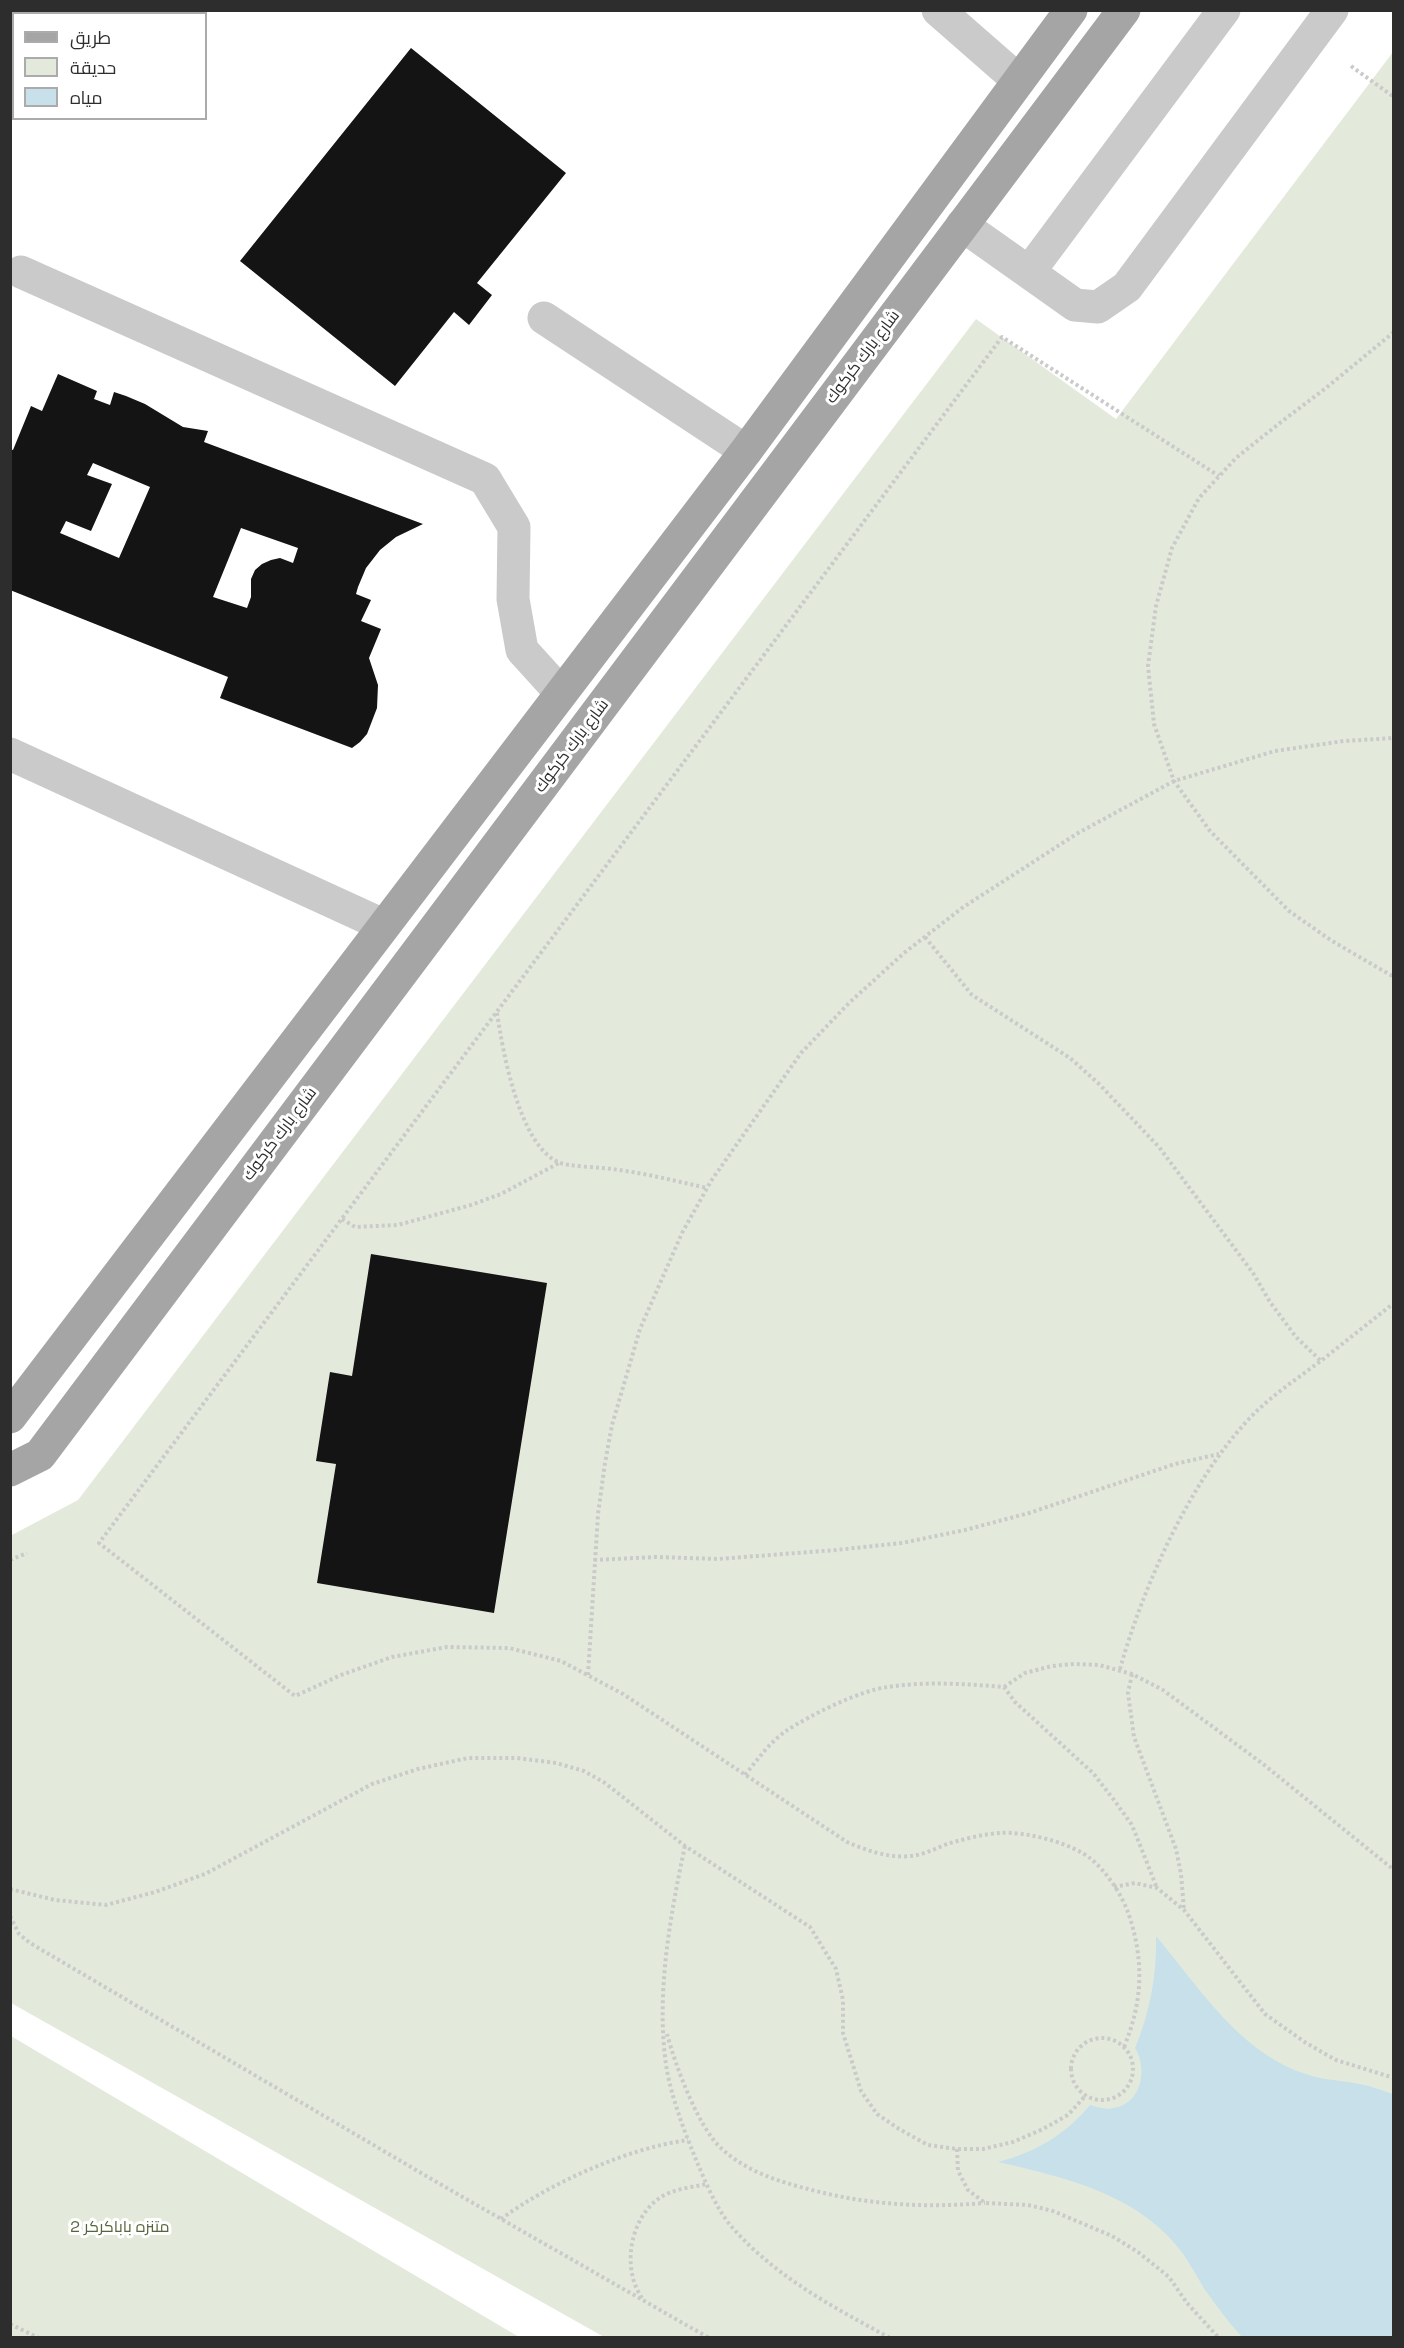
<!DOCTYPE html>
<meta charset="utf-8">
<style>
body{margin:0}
#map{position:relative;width:1404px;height:2348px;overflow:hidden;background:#fff;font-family:"Space Grotesk",Cairo,sans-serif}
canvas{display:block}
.frame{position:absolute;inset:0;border:12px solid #2d2d2d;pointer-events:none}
.legend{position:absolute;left:12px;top:12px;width:195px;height:108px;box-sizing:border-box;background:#fff;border:2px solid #ababab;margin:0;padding:8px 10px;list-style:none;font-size:18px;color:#2d2d2d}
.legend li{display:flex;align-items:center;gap:12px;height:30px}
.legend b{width:30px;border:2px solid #ababab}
</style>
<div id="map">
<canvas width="1404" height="2348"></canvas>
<div class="frame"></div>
<ul class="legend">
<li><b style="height:8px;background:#a5a5a5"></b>طريق</li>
<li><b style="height:16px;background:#e4eadb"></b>حديقة</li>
<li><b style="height:16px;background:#c7e0ea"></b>مياه</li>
</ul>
</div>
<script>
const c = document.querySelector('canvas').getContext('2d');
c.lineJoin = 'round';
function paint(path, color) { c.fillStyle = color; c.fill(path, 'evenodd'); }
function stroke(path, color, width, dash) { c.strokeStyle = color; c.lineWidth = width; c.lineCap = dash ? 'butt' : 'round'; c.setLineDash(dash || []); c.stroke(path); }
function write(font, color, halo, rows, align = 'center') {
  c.font = font + ' "Space Grotesk",Cairo,sans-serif'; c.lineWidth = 6; c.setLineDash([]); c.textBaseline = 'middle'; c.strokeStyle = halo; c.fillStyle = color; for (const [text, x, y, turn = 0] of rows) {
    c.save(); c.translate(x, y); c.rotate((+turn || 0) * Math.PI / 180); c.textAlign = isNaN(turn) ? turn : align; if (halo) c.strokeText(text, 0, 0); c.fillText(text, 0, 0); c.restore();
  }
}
paint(new Path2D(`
 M1393 52V2337H604L11 2003 10 1536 78 1500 976 319 1116 419Z
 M10 2036H11L519 2337H11Z`), '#e4eadb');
paint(new Path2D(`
 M1156 1936C1199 1987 1241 2055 1309 2075 1323 2080 1339 2080 1354 2083 1368 2085 1381 2090 1393 2094V2337H1242C1229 2323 1217 2306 1205 2290 1197 2277 1190 2263 1181 2251 1138 2194 1063 2177 998 2162 1036 2152 1065 2135 1090 2105 1098 2107 1105 2110 1113 2108 1142 2104 1148 2069 1135 2048 1150 2012 1157 1974 1156 1936Z`), '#c7e0ea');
paint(new Path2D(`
 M411 48 566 173 477 283 492 295 469 325 454 312 395 386 240 261Z
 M58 374 97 391 94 399 110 405 114 392 126 396 145 404 183 427 208 431 204 442 423 524 396 537 380 550 366 568 358 587 356 594 371 600 361 621 381 629 369 658 378 685 377 708 367 734 360 742 352 748 220 698 228 677 10 590V449L13 450 31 406 42 411ZM93 463 150 487 119 558 60 533 66 521 91 531 112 484 87 475ZM241 528 298 548 293 563 280 558 271 560 262 564 255 570 251 579V597L247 608 213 597Z
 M371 1254 547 1283 494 1613 317 1583 336 1464 316 1461 330 1372 352 1376Z`), '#141414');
stroke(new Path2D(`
 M1351 66 1394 97
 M1394 332 1326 388 1281 422 1236 458 1199 498 1172 548 1156 606 1148 666 1154 724 1174 781 1210 831 1289 911 1332 941 1394 977
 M925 937 972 995 1070 1058 1099 1084 1159 1147 1253 1273 1270 1302 1296 1337 1321 1361
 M497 1013C503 1052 519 1144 558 1162 568 1167 599 1167 612 1169 644 1173 676 1181 707 1188
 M342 1219 355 1227 398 1225 471 1205 501 1194 559 1163
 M10 1560 27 1553
 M594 1560 656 1557 718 1559 836 1550 902 1543 965 1530 1029 1513 1175 1464 1219 1454
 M1120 1669C1143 1587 1189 1483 1248 1420 1270 1396 1297 1379 1322 1360 1346 1341 1370 1322 1394 1303
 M1132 1674 1128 1693 1134 1737 1176 1849 1181 1874 1184 1910
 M588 1675 598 1514 605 1463 612 1425 640 1329 682 1233 711 1181 801 1053 849 1003 904 953 962 908 1078 833 1174 781 1275 751 1344 741 1394 738
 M1004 1687 1025 1673 1052 1666 1074 1664 1099 1665 1132 1674 1163 1690 1263 1764 1394 1870
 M745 1775C758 1759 770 1742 786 1731 810 1715 861 1690 888 1687 927 1681 966 1684 1004 1687L1015 1702 1093 1773 1117 1804 1132 1825 1157 1888
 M685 1846C670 1916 655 1998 667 2071 673 2102 685 2133 697 2162 706 2183 716 2208 731 2226 774 2276 833 2307 890 2338
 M1114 1887 1135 1883 1157 1888 1184 1910 1265 2014 1306 2043 1336 2060 1394 2078
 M10 1889 55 1900 106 1905 155 1892 205 1874 372 1784 418 1769 468 1758H517L556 1763 584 1771 605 1783 685 1846 810 1927 836 1969 843 2000V2033L861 2091 877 2114 899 2129 928 2145 957 2149H983L1013 2142 1043 2129 1068 2115 1086 2095
 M10 1916 19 1934 30 1943 433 2180 709 2338
 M667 2034C675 2064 698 2128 722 2149 746 2171 777 2181 808 2189 867 2205 924 2208 985 2203
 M1071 2069a31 31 0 1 1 62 0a31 31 0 1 1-62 0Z
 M1124 2047C1143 2001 1144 1961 1129 1915 1122 1895 1107 1872 1091 1859 1072 1843 1025 1831 1000 1833 983 1834 964 1839 947 1844 937 1848 927 1853 917 1855 893 1860 868 1851 847 1842L623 1694 561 1661 509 1648 447 1647 392 1657 341 1675 295 1696 99 1543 1002 337 1219 476
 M957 2149 958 2171 968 2190 985 2203 1028 2205 1053 2211 1112 2236 1138 2252 1169 2277 1187 2303 1219 2338
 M501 2219C550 2183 628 2148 688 2140
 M642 2298C621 2268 630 2217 661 2197 674 2189 692 2187 707 2184
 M10 2324 39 2338`), '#cacaca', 4, [3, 3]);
stroke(new Path2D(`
 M938 10 1018 80
 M962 225 1075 305 1098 307 1127 287 1332 10
 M21 272 485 479 514 527 513 599 522 650 561 693
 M1029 272 1224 10
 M544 318 746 451
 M10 754 383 925`), '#cacaca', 33);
stroke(new Path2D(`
 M10 1417 746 451 1071 10
 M10 1470 40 1455 1124 10`), '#a5a5a5', 33);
write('16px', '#2d2d2d', '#fff', [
 ["شارع بارك كركوك",863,357,-53],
 ["شارع بارك كركوك",572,746,-53],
 ["شارع بارك كركوك",280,1134,-53]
]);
write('16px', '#54673c', '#fff', [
 ["متنزه باباكركر 2",120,2228]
]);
</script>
